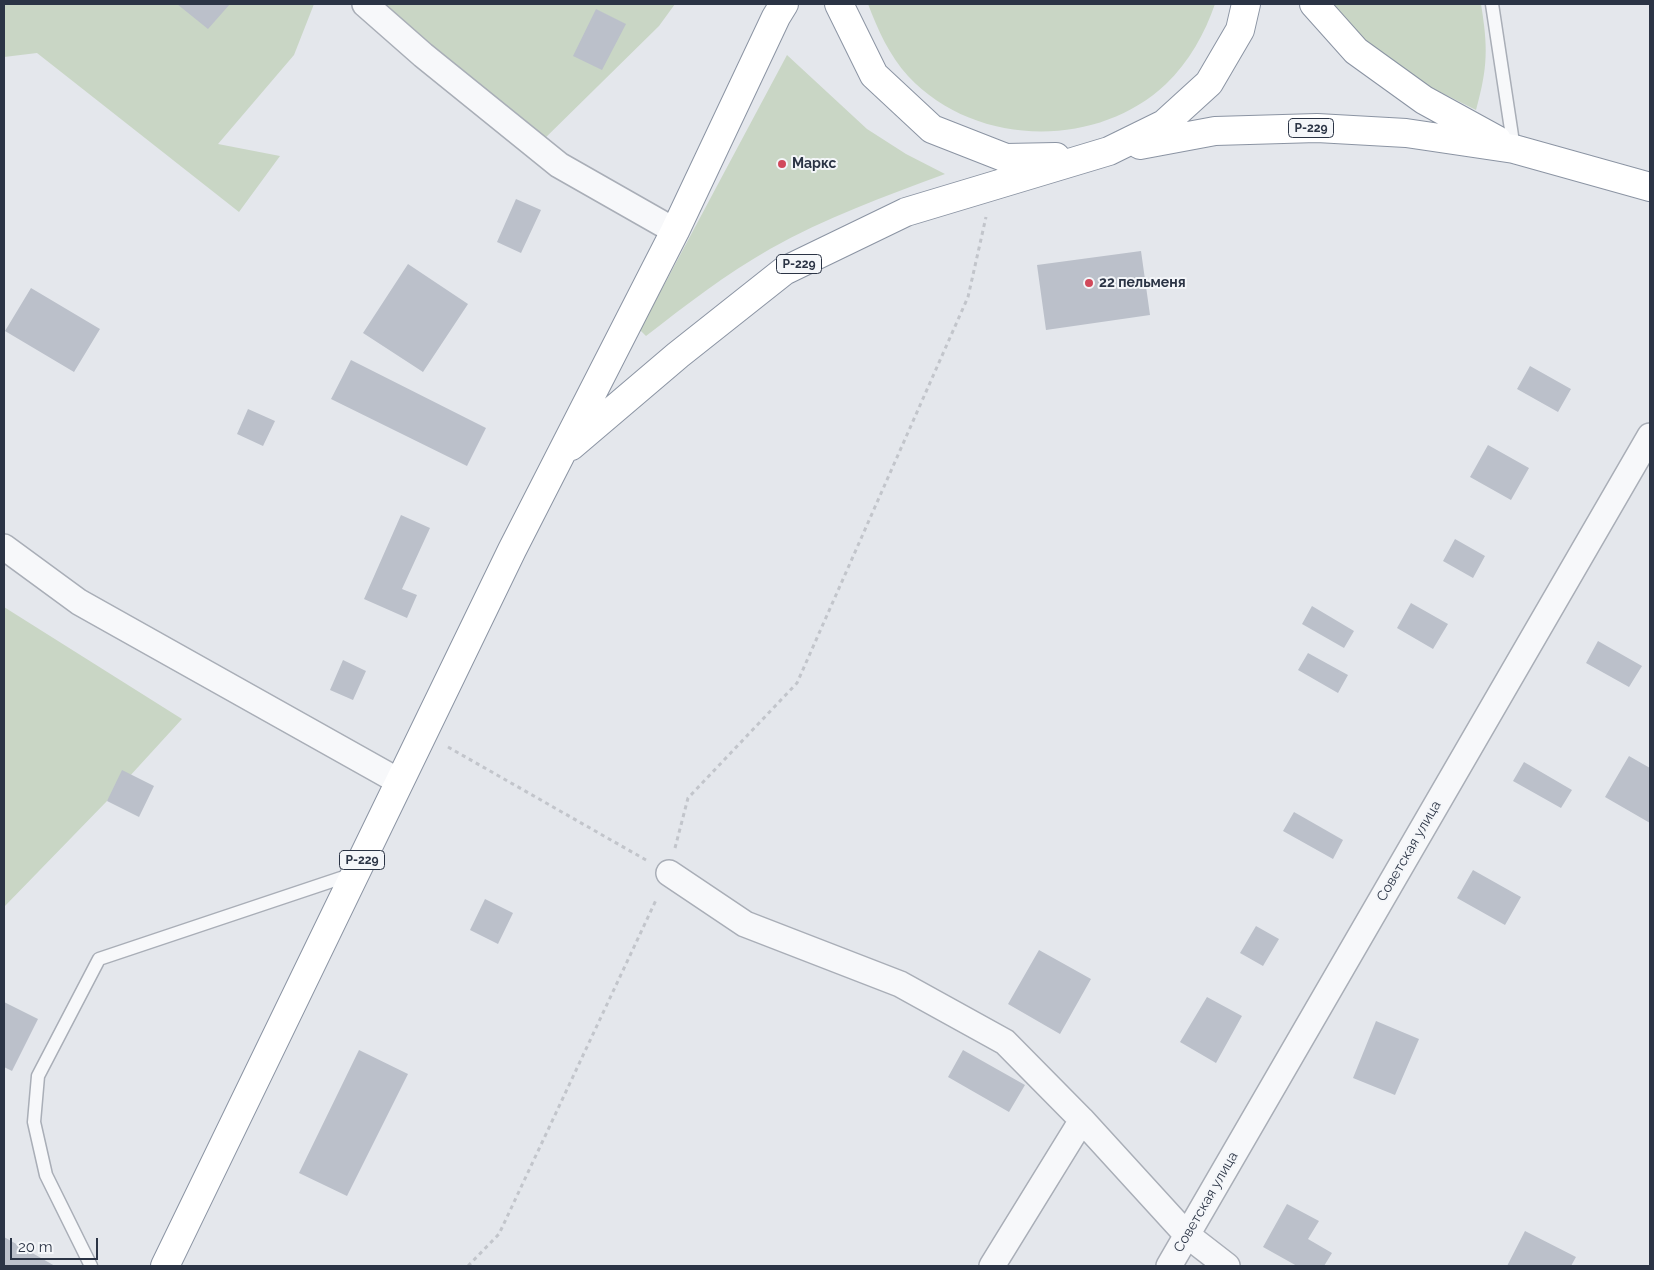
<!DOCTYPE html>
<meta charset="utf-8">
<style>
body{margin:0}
#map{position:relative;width:1654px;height:1270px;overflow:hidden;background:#e4e7ec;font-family:Raleway,sans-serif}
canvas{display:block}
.frame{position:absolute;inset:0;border:5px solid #2b3445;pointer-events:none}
.scale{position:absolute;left:10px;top:1238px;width:88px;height:22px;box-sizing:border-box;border:2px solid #2b3445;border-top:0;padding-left:6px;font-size:15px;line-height:18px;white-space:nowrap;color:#2b3445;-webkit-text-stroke:4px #f4f6f9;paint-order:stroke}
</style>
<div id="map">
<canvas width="1654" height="1270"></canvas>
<div class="frame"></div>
<div class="scale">20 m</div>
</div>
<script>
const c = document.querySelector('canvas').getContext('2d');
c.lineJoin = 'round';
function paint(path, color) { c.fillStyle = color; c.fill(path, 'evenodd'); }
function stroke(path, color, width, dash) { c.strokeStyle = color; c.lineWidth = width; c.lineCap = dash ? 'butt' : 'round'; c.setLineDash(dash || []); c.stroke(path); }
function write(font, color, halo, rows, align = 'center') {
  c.font = font + ' Raleway,sans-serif'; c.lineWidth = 4; c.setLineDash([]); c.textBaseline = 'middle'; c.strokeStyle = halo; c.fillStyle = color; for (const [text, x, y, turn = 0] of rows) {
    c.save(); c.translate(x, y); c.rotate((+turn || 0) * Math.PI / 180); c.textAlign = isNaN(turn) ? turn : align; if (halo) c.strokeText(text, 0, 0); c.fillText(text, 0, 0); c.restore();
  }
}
paint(new Path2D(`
 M4 4H314L294 55 218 144 280 156 239 212 37 53 4 57Z
 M368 4H675L659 26 536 147Z
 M868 4H1215C1205 33 1189 62 1166 84 1096 150 974 147 908 76 889 55 878 30 868 4Z
 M1330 4H1481C1488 47 1488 67 1476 110L1420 82 1360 39Z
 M787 55 867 129 906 154 945 174C885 196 825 218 770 249 726 274 686 305 646 336L640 330Z
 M4 607 182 719 107 801 4 907Z`), '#c9d6c5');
paint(new Path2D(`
 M177 4H230L208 29Z
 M596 9 626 24 602 70 573 56Z
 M516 199 541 210 521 253 497 242Z
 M1141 251 1150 315 1046 330 1037 265Z
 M408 264 468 304 423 372 363 333Z
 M31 288 100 329 74 372 5 331Z
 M351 360 486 428 467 466 331 399Z
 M1530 366 1571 389 1558 412 1517 389Z
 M248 409 275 421 263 446 237 434Z
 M1488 445 1529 468 1511 500 1470 477Z
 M401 515 430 528 402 589 417 595 407 618 364 599Z
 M1455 539 1485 556 1473 578 1443 561Z
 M1411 603 1448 624 1433 649 1397 628Z
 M1312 606 1354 631 1344 648 1302 624Z
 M1598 641 1642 666 1629 687 1586 663Z
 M1308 653 1348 675 1338 693 1298 670Z
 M343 660 366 671 353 700 330 690Z
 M1629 756 1650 768V823L1605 797Z
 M1524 762 1572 790 1561 808 1513 781Z
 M122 770 154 786 139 817 107 801Z
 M1294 812 1343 840 1333 859 1283 831Z
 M1473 870 1521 897 1505 925 1457 898Z
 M485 899 513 913 498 944 470 930Z
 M1256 926 1279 939 1263 966 1240 953Z
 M1039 950 1091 979 1060 1034 1008 1004Z
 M1207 997 1242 1016 1216 1063 1180 1042Z
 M4 1002 38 1019 12 1071 4 1067Z
 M1376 1021 1419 1039 1395 1095 1353 1078Z
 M359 1050 408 1074 347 1196 299 1173Z
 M963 1050 1025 1085 1009 1112 948 1077Z
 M1287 1204 1319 1221 1308 1239 1332 1253 1324 1266H1297L1263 1247Z
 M1525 1231 1576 1257 1571 1266H1507Z
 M4 1237 55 1266H4Z`), '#bbc0ca');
const service = new Path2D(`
 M1492 4 1514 149
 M91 1266 46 1175 34 1122 38 1076 99 959 353 874`);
const minor = new Path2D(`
 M365 4 423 55 559 165 675 231
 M4 547 79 602 400 782
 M669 873 745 924 900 984 1005 1042 1082 1120 1187 1235 1227 1266
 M992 1266 1082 1120
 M1169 1266 1650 436`);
const trunk = new Path2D(`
 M839 4 874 75 932 129 1006 158 1056 157
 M1314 4 1356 51 1424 100 1497 140
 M1140 145 1215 131 1317 128 1406 133 1514 149 1650 187
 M571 446 678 355 784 271 906 212 1109 151 1164 124 1209 83 1240 30 1246 4
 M165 1266 512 550 675 231 776 17 784 4`);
stroke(service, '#a9aeb7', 15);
stroke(minor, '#a9aeb7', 28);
stroke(trunk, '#8b94a3', 30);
stroke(new Path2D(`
 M448 747 646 860
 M675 848 688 798 797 683 968 297 986 217
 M468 1266 499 1234 657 898`), '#c2c5cb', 3, [4, 4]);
stroke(service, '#f7f8fa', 12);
stroke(minor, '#f7f8fa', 25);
stroke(trunk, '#fff', 28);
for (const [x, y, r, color] of [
 [782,164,5,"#d1495b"],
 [1089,283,5,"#d1495b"]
]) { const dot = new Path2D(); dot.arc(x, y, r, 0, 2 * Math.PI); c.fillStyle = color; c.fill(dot); stroke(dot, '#f4f6f9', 2); }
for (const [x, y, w] of [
 [1311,128,45],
 [799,264,45],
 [362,860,45]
]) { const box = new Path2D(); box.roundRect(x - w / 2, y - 9.5, w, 19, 4); c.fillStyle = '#f4f6f9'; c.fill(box); stroke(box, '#2b3445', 1); }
write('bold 12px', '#2b3445', null, [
 ["Р-229",1311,128],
 ["Р-229",799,264],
 ["Р-229",362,860]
]);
write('bold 14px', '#2b3445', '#f4f6f9', [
 ["Маркс",792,164],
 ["22 пельменя",1099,283]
], 'left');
write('14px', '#2b3445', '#f4f6f9', [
 ["Советская улица",1409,851,-60],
 ["Советская улица",1206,1202,-60]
]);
</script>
